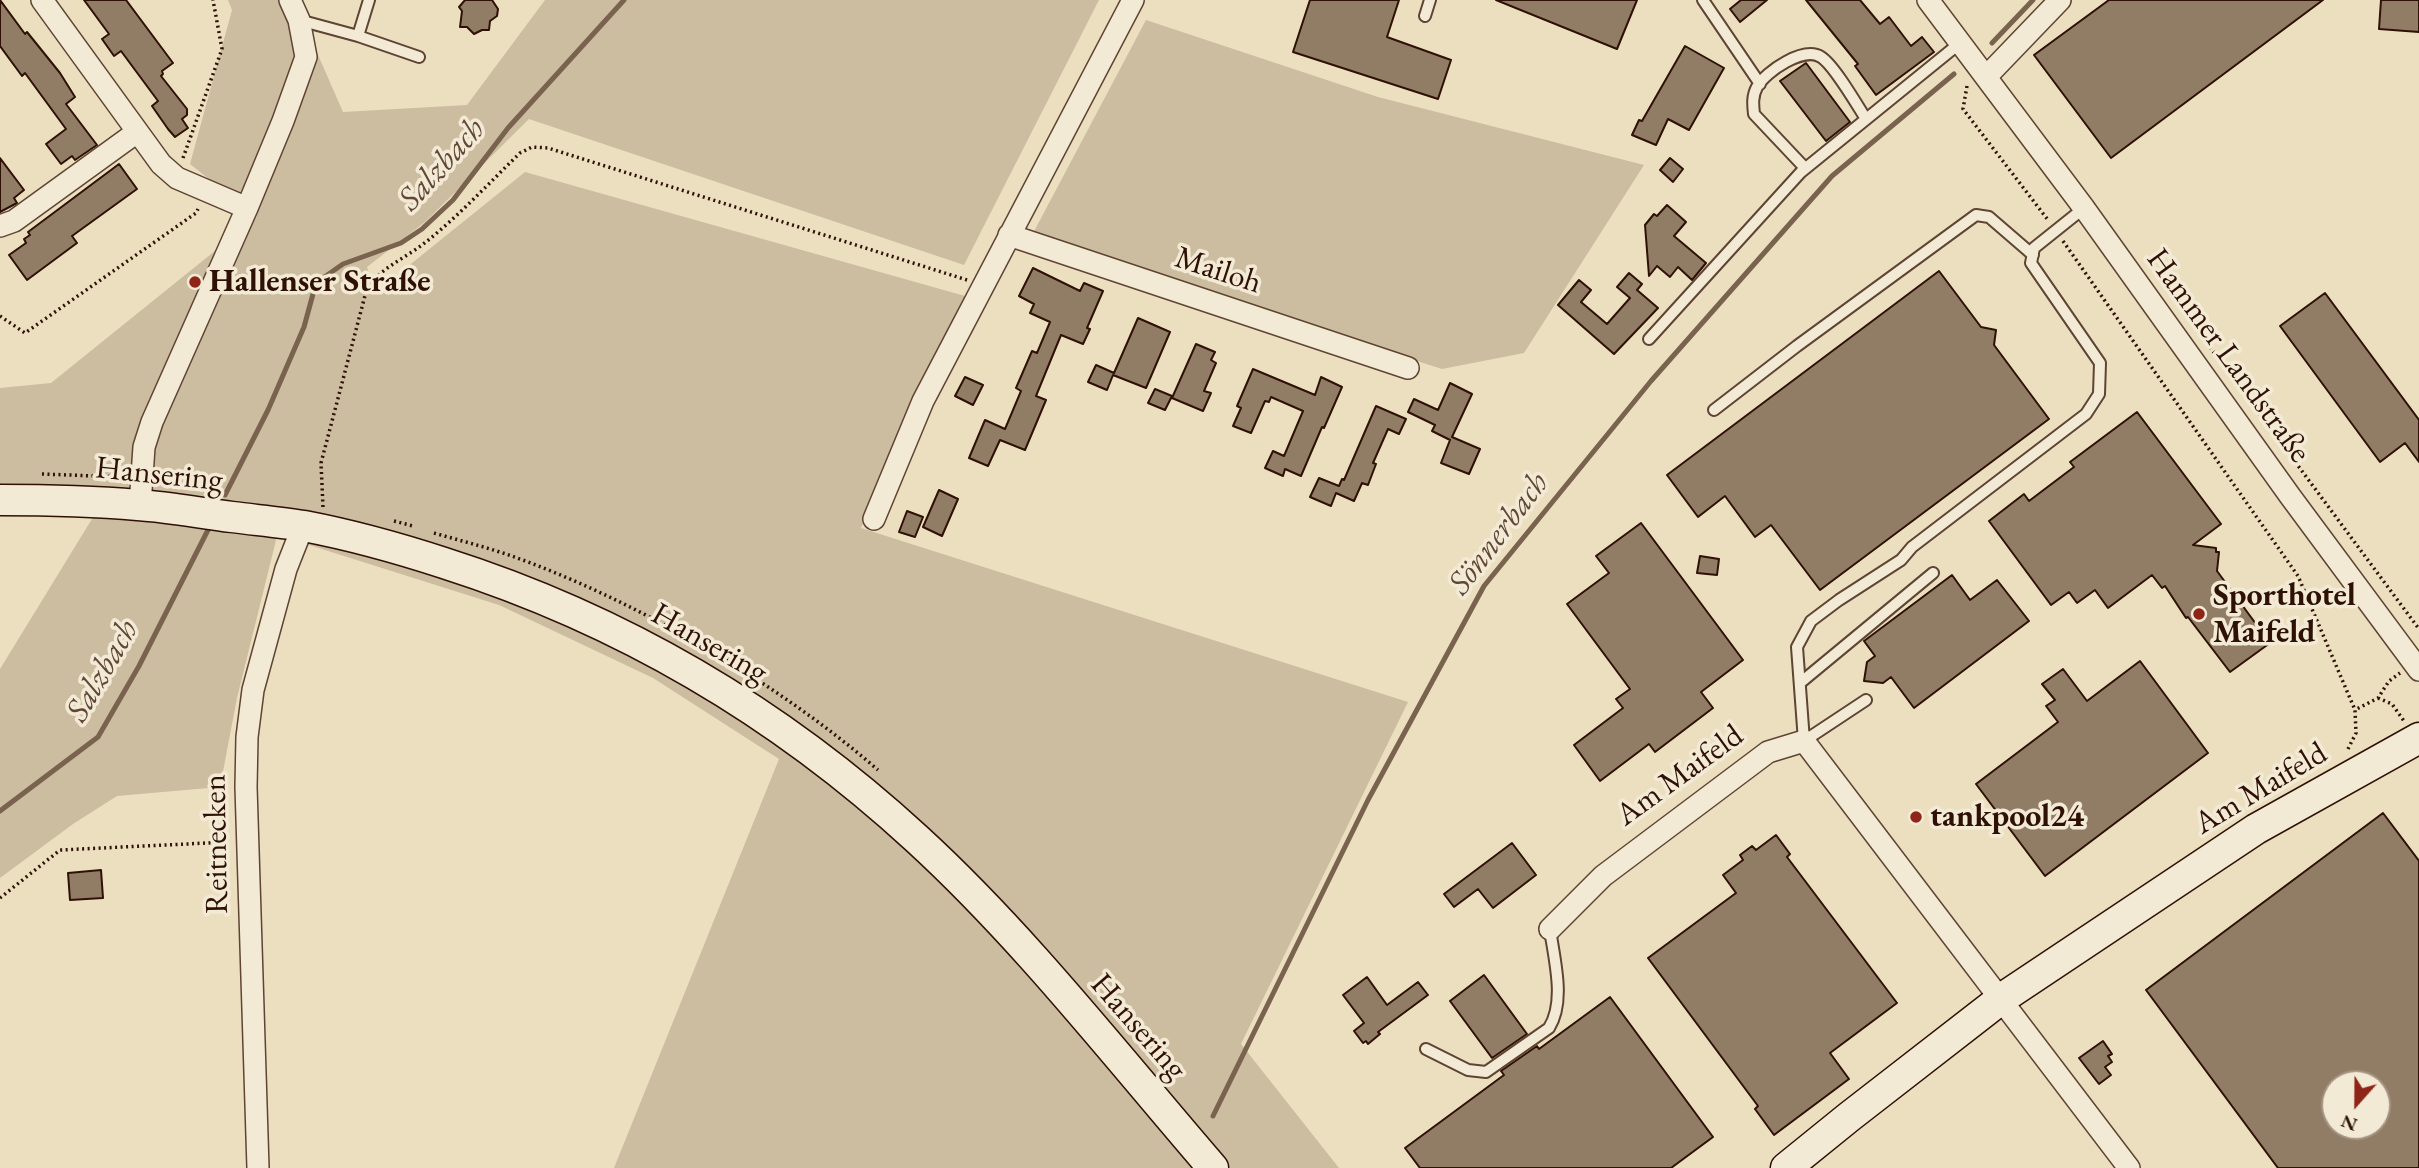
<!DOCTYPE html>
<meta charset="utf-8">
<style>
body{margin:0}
#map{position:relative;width:2419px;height:1168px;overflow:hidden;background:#ecdfc0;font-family:"EB Garamond",serif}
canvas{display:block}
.north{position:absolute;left:2321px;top:1070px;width:70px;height:70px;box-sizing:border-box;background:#f3ead6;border:2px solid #a49382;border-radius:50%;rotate:201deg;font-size:19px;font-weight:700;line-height:28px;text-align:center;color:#2e1104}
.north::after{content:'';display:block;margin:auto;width:24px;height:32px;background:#8f2418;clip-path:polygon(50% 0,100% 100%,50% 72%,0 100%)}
</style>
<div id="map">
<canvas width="2419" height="1168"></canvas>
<div class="north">N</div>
</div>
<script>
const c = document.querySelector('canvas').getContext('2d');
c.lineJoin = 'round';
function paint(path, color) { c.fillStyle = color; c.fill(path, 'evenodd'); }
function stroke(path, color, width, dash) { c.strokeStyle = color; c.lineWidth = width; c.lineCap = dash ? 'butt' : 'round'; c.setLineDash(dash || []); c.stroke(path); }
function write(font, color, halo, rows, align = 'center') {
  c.font = font + ' "EB Garamond",serif'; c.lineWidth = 7; c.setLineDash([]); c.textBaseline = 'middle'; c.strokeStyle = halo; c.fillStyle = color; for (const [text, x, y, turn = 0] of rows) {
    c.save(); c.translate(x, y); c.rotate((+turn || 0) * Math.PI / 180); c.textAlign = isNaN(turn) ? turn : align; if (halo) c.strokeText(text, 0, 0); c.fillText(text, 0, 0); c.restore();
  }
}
paint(new Path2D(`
 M228 0H294L343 112 467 105 545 0H1099L964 265 529 119 425 222 367 267 376 292 525 172 965 296 861 528 1408 702 1241 1044 1339 1168H614L779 759 653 678 499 605 306 544 278 532 237 698 220 787 117 796 73 824 0 878V669L95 514 0 512V388L51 383 257 217 190 164 232 10Z
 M1146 20 1378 97 1644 165 1524 353 1442 369 1031 237Z`), '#ccbca0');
stroke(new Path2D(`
 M1992 43 2033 0
 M225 495 268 410 304 327 316 283 343 264 401 243 422 229 453 200 508 128 624 0
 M0 811 98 737 139 666 211 524
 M1213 1116 1368 800 1484 586 1651 381 1832 176 1954 74`), '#79634e', 5);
const building = new Path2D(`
 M0 0 25 34 27 32 60 73 75 97 66 104 97 145 75 160 72 156 61 164 46 144 66 129 25 73 22 76 0 46Z
 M84 0H126L173 63 162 71 163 74 161 76 187 109V115L182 119 188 128 175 137 168 129 152 106 158 101 121 51 114 56 102 39 109 34Z
 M465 0H492L498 9 497 16 490 21 489 30H482L474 34 467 27H460L462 11 459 7Z
 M1310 0H1399L1387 37 1451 60 1438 99 1293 52Z
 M1496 0H1637L1617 49Z
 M1741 0H1767L1740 22 1730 9Z
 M1806 0H1860L1880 24 1889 17 1911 46 1922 37 1934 52 1876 95 1855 66 1858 64Z
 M2109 0H2323L2111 158 2034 55Z
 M2381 0H2419V32L2379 29Z
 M1685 46 1724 68 1689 130 1668 119 1656 145 1632 135 1639 120 1642 121Z
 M1806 63 1850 122 1826 141 1780 81Z
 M0 158 24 190 14 198 17 203 0 212Z
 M1670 158 1683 169 1673 182 1660 170Z
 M119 164 137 189 72 236 77 243 27 280 9 255 26 243 24 239 30 235 28 232Z
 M1667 205 1686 222 1674 236 1706 263 1692 280 1678 267 1670 277 1657 266 1649 276 1645 225 1654 214 1657 216Z
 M1033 268 1080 291 1084 283 1103 291 1087 328 1090 329 1083 344 1061 335 1036 396 1046 400 1025 450 1000 440 988 466 969 458 985 420 1005 429 1021 391 1016 388 1032 351 1037 353 1050 322 1030 313 1034 304 1019 296Z
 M1939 271 1981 327 1996 330 1994 345 2049 419 1820 590 1771 525 1755 537 1725 496 1698 517 1667 475Z
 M1629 273 1642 284 1637 290 1658 308 1614 354 1558 305 1579 280 1591 290 1581 302 1607 324 1630 298 1617 287Z
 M2325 293 2419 420V462L2405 443 2380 462 2280 326Z
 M1138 318 1170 332 1146 388 1113 375 1107 390 1088 382 1096 365 1114 373Z
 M1196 344 1215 352 1211 360 1216 363 1204 391 1211 393 1203 411 1172 398Z
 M1253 369 1315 395 1321 377 1342 387 1324 428 1322 427 1301 476 1285 469 1283 476 1265 468 1273 451 1284 456 1303 411 1271 397 1269 402 1265 401 1251 433 1233 426 1241 408 1237 406Z
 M965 377 983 385 973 405 955 396Z
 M1450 383 1472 394 1452 437 1480 449 1469 474 1441 463 1450 440 1432 431 1435 425 1408 412 1414 399 1438 410Z
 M1155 389 1172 396 1165 410 1148 403Z
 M1376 406 1406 419 1399 434 1388 429 1373 463 1376 464 1368 485 1362 483 1354 501 1336 493 1331 506 1310 497 1319 478 1339 486 1342 479 1344 480Z
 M2137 412 2221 524 2193 545 2216 548V552H2219L2217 571 2270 643 2230 672 2188 617 2186 618 2165 586 2162 588 2152 575 2108 608 2095 590 2077 603 2069 592 2051 605 1989 521 2024 494 2029 501 2074 467 2070 462Z
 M939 490 958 499 942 536 923 527Z
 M907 511 923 517 915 537 899 532Z
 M1641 523 1743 660 1701 692 1713 708 1655 752 1649 744 1600 781 1574 745 1623 708 1616 699 1630 689 1567 604 1609 573 1596 556Z
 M1700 556 1719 559 1717 575 1697 573Z
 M1952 575 1970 600 1997 580 2029 621 1914 708 1891 677 1883 683 1864 681 1867 662 1875 656 1864 641Z
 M2140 661 2208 753 2045 876 1976 784 2058 722 2046 706 2055 700 2042 684 2063 669 2087 701Z
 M2383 813 2419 861V1168H2278L2146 990ZM2335 1084H2377V1126H2335Z
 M1776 835 1790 854 1787 857 1897 1003 1830 1053 1849 1079 1774 1135 1755 1109 1758 1106 1648 958 1736 893 1723 875 1743 860 1740 855 1752 846 1756 850Z
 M1512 843 1536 875 1493 908 1478 889 1454 907 1444 894Z
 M101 870 103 898 70 900 68 873Z
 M1484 975 1527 1034 1492 1058 1450 1001Z
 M1367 977 1387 1005 1418 982 1428 995 1378 1032 1380 1034 1368 1044 1366 1041 1363 1043 1354 1031 1364 1023 1343 995Z
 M1610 997 1713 1137 1671 1168H1420L1405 1148 1504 1075 1501 1071 1537 1046 1539 1049Z
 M2103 1041 2112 1054 2108 1056 2112 1062 2105 1067 2111 1075 2099 1084 2079 1058Z`);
paint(building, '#917c66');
stroke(building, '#2e1104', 2);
const lane = new Path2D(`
 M1703 0 1760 84
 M1425 16 1430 0
 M299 20 358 36 419 57
 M358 36 369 0
 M1805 168 1754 114C1753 105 1752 96 1757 87 1766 71 1804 46 1821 57 1834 65 1857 105 1866 119
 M1649 339 1801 172 1960 43
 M1714 410 1797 346 1976 215 1989 217 2033 255
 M1800 683 1933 573
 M1866 700 1804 741 1797 647 1811 621 1839 600 1901 560 1912 547 2086 414 2099 394 2100 363 2031 263 2034 248 2084 208
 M1426 1049 1468 1070 1486 1072 1549 1028C1566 1001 1554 959 1550 929`);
const street = new Path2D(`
 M42 0 161 164 177 178 247 208
 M1928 0 2084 208 2290 496 2419 670
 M1986 77 2060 0
 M0 226 14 221 137 132
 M1009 235 1408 368
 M140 505 144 447 152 422 247 208 283 121 306 57 299 20 290 0
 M874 519 923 401 1133 0
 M1550 929 1603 876 1768 752 1804 741 2129 1168
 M258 1168 246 787 247 737 253 690 286 569 303 526`);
const secondary = new Path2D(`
 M0 500C46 500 92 501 138 505 169 507 200 513 232 517 255 520 280 522 304 526 351 535 398 548 444 563 623 620 779 712 917 839 1024 937 1118 1058 1213 1168
 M1786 1168 1849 1117 2001 999 2256 829 2419 738`);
stroke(lane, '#5e4433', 14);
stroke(street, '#5e4433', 24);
stroke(secondary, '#2e1104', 33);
stroke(new Path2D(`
 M1967 86 1963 109 2048 220
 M183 158 222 49 213 0
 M2063 241 2298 576 2355 710
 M0 316 25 333 196 213 198 209
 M2210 347 2419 629
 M42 474 122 477
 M323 507 321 463 367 288C380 269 403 259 422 245 457 218 488 184 520 153L532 147 548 148 967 280
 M394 521 413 526
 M434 533C458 540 482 546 506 554 632 598 777 682 878 770
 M2378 698 2392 704 2404 721
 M2348 749 2356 733 2355 710 2378 698 2389 681 2400 673
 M0 898 60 850 228 842`), '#2e1104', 3.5, [2, 3.5]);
stroke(lane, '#f3ead6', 10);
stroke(street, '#f3ead6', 21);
stroke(secondary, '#f3ead6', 30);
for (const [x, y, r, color] of [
 [195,282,7,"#8f2418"],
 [2199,614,7,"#8f2418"],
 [1916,817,7,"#8f2418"]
]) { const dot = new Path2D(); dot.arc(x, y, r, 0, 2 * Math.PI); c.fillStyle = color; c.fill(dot); stroke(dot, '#f3ead6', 2.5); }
write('32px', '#2e1104', '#f3ead6', [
 ["Mailoh",1218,271,18],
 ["Hammer Landstraße",2228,356,54],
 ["Hansering",159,475,6],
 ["Hansering",709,644,30],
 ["Am Maifeld",1680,776,-36],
 ["Am Maifeld",2261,789,-31],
 ["Reitnecken",217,844,-91],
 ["Hansering",1138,1027,49]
]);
write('bold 32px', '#2e1104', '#f3ead6', [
 ["Hallenser Straße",209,282],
 ["Sporthotel",2213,596],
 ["Maifeld",2213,633],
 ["tankpool24",1930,817]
], 'left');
write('italic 33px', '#604736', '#f3ead6', [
 ["Salzbach",442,165,-48],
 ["Sönnerbach",1499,534,-53],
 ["Salzbach",103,671,-60]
]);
</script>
